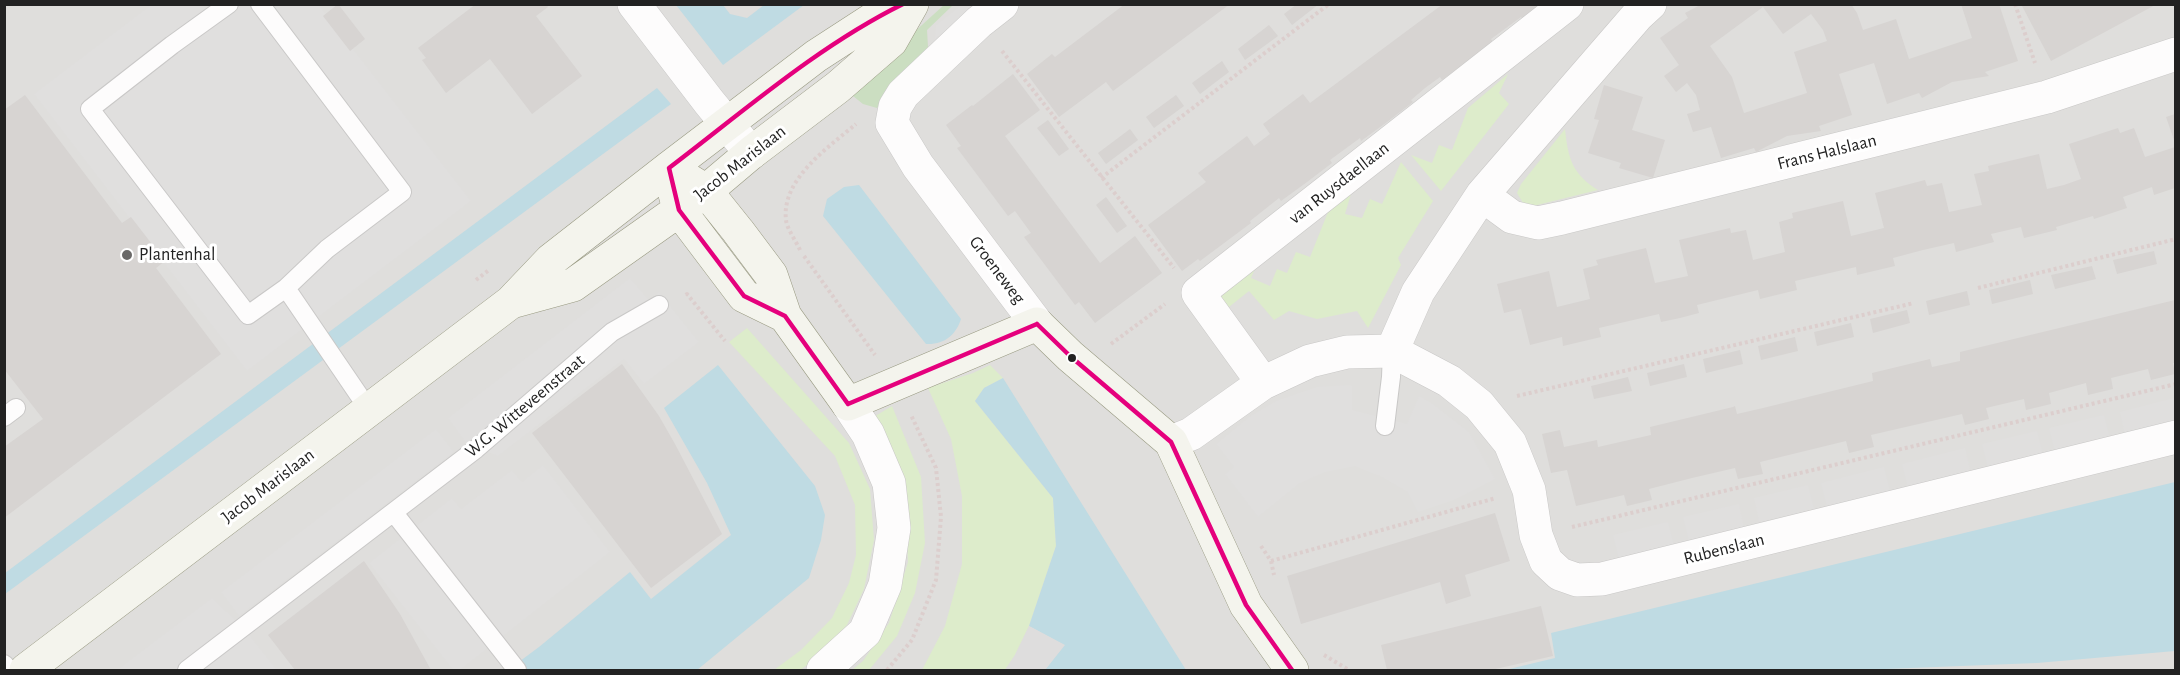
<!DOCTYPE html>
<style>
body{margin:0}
#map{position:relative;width:2180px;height:675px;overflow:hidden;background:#f0eeeb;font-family:"Alegreya Sans",sans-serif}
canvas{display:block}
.frame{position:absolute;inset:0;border:6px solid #222;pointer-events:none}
</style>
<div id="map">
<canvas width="2180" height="675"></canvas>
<div class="frame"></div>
</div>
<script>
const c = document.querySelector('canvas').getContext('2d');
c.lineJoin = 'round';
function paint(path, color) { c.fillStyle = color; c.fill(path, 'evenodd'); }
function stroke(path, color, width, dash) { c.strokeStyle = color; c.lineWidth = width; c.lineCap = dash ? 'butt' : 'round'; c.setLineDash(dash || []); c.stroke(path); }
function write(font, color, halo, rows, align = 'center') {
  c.font = font + ' "Alegreya Sans",sans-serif'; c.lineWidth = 6; c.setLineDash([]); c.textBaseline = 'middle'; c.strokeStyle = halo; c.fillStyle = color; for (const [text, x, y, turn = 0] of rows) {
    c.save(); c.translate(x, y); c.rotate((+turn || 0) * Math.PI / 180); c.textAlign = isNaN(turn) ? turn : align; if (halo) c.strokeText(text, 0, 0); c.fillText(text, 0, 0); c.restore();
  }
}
paint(new Path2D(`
 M5 5H2175V670H5Z`), '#dfdedc');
paint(new Path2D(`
 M1508 74 1499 93 1509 104 1441 191 1411 155 1432 163 1439 145 1452 150 1468 108Z
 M1565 129C1568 158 1572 174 1598 190L1533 206 1523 203 1517 193 1521 184Z
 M1401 162 1433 201 1398 258 1401 265 1368 328 1357 311 1317 319 1289 311 1274 320 1249 291 1224 311 1218 297 1257 264 1251 278 1270 286 1277 269 1287 273 1296 252 1310 257 1328 212 1351 194 1345 214 1362 218 1370 199 1382 204Z
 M747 328 849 443 870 489 874 540 864 589 847 625 813 661 800 670H774L801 650 832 618 849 583 856 555 855 505 835 456 729 342Z
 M990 365 1003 378 984 388 975 401 1053 498 1056 546 1029 626 1015 655 1005 670H922L945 626 962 564V496L951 439 928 388 973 373Z
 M892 406 921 477 925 543 915 593 897 636 869 670H852L863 661 889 623 908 562 904 484 872 418Z`), '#ddeccb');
paint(new Path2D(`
 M944 5 952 6 927 30 928 47 877 108 863 104 848 92Z`), '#cbdec1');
paint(new Path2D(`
 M151 5H319L471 201 247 371 34 94Z
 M961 5H980L935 39 936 25Z
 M630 278 649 300 659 292 699 342 644 384 624 359 498 456 466 443 448 418Z
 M1352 385V410L1407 424 1419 396 1433 404 1469 432 1495 479 1454 500 1418 512 1408 492 1382 477 1355 466 1325 472 1300 483 1258 517 1225 474 1234 467 1216 444 1249 417 1276 401 1317 387Z
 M2174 398 2175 424 2125 436 2120 412Z
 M2104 415 2110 439 2055 452 2049 428Z
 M436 429 454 452 239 616 221 592Z
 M2037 431 2043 455 1988 468 1982 444Z
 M1965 448 1971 473 1908 488 1902 464Z
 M543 465 610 552 460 670H453L369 563 452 498 461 509 512 470 522 482Z
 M1884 467 1890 491 1827 507 1821 483Z
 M1808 485 1814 509 1759 522 1754 498Z
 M1739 504 1744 528 1689 541 1683 517Z
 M1668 522 1674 546 1619 559 1613 535Z
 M212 598 243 627 277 670H117Z`), '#e0dfde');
paint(new Path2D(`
 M676 5H723L730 14 747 18 764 5H804L723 65Z
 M657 88 671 104 5 594V573Z
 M859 185 961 319C956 335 944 345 926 344L823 216 827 199 844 187Z
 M718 365 815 486 825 515 821 540 809 578 697 670H508L539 647 630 572 651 599 731 535 707 483 664 408Z
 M1003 378 1186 670H1045L1064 645 1029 626 1056 546 1053 498 975 401 984 388Z
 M2175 482V651L2037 663 1860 670H1505L1555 658 1551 633Z`), '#bfdbe3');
paint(new Path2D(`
 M1029 626 1065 645 1045 670H1005L1015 655Z`), '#dedddd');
paint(new Path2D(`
 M338 4 365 39 350 51 323 16Z
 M476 4H546L548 7 536 16 582 76 532 114 490 59 446 93 422 60 426 58 418 48Z
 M1125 4H1230L1113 91 1106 82 1059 117 1027 74 1052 54 1055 57Z
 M1297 4H1319L1292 25 1284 14Z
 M1443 4H1543L1523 19 1521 17 1491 39 1493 42 1442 80 1440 77 1425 88 1411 100 1413 102 1387 122 1361 141 1360 138 1330 160 1332 163 1307 182 1281 201 1279 198 1250 221 1251 223 1200 261 1198 259 1182 271 1148 225 1206 182 1198 173 1247 136 1254 146 1270 134 1263 124 1303 94 1310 103Z
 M1702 4H1851L1857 13 1863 30 1896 19 1909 59 1972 38 1961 4H1999L2018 61 1985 72 1989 76 1952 82 1922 98 1919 93 1887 104 1874 63 1839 74 1852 115 1819 126 1821 131 1787 136 1756 152 1754 148 1721 158 1711 127 1693 132 1687 114 1700 110 1696 95 1687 83 1676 92 1664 76 1679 65 1660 38 1688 18 1685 13ZM1763 7 1783 34 1811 14 1823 30 1827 41 1794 52 1807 93 1744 113 1732 77 1710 46Z
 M2021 4H2157L2051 61Z
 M1269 25 1278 36 1245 60 1238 49Z
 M1222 61 1229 72 1200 94 1192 83Z
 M1013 74 1040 110 1005 136 1100 263 1135 236 1162 273 1095 323 1079 302 1075 305 1024 237 1031 233 1015 211 1008 216 957 148 961 146 946 125 972 105 973 106Z
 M1604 85 1643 97 1632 130 1665 140 1653 178 1619 168 1621 163 1588 153 1599 120 1594 119Z
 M25 95 122 223 131 217 165 261 156 268 221 354 4 518V447L43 419 4 369V110Z
 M1176 95 1184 106 1154 128 1146 117Z
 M2175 114V143L2166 117Z
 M1048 120 1069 149 1059 156 1037 128Z
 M2118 128 2120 133 2134 128 2145 157 2175 147V188L2154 195 2152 187 2123 197 2127 208 2094 219 2093 216 2056 227 2057 230 2024 238 2021 227 1991 234 1994 242 1956 252 1954 243 1923 250 1893 258 1895 266 1857 275 1856 267 1795 281 1797 290 1760 299 1758 290 1697 305 1699 313 1680 318 1661 322 1659 314 1599 328 1601 337 1563 346 1562 337 1530 345 1521 309 1504 313 1497 284 1549 271 1557 307 1590 299 1583 269 1598 265 1596 260 1646 248 1655 283 1688 276 1679 240 1730 228 1731 233 1746 230 1753 260 1785 252 1779 222 1793 218 1792 213 1843 201 1851 236 1884 228 1875 193 1925 180 1927 186 1942 183 1949 212 1982 205 1974 174 1989 171 1988 166 2039 154 2047 189 2064 185 2081 179 2069 144Z
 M1130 129 1138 140 1106 164 1098 153Z
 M1106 197 1127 226 1117 233 1096 205Z
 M2154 251 2157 264 2117 274 2113 260Z
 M2092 266 2096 279 2055 289 2051 275Z
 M2030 280 2033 294 1992 304 1989 290Z
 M1967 291 1970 305 1929 315 1926 301Z
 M2175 300V363H2173L2175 374 2151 380 2148 369 2111 378 2113 389 2088 395 2086 383 2049 393 2051 404 2026 410 2024 399 1986 408 1989 419 1965 425 1962 414 1871 435 1874 447 1849 453 1846 441 1760 462 1763 474 1738 479 1735 468 1692 478 1649 489 1652 500 1627 506 1624 495 1576 506 1567 470 1551 473 1542 434 1560 430 1564 447 1597 440 1598 447 1651 435 1650 427 1733 407 1735 406 1737 414 1763 408 1873 381 1872 373 1930 359 1932 367 1960 361V352Z
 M1907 310 1910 323 1873 333 1870 319Z
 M1851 323 1854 337 1817 346 1814 332Z
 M1795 337 1798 351 1761 360 1758 346Z
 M1740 350 1743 364 1706 373 1703 359Z
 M622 364 659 416 675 444 722 534 651 588 532 433Z
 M1684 364 1687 377 1650 386 1647 373Z
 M1628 377 1632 391 1594 399 1591 386Z
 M1495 513 1510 561 1465 575 1471 596 1446 604 1440 582 1301 624 1287 576Z
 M364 561 400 614 431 670H295L268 635Z
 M1541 606 1553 656 1491 670H1387L1381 645Z`), '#d7d4d2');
const lane = new Path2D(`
 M229 4 172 45 90 109 248 315 286 288 327 249 402 192 260 4
 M286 288 369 410
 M4 417 16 408
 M1385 426 1391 377 1392 351
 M394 513 517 670
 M4 664 10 670
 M187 670 476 449 612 332 659 305`);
const street = new Path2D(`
 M634 4 709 102 751 153
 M1002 4 979 22 903 94 895 107 892 123 918 166 1037 324
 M1482 195 1512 217 1538 223 1562 218 2047 97 2176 54
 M1392 351 1449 381 1479 405 1510 443 1529 490 1536 535 1546 561 1560 574 1577 580 1602 579 2176 437
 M1263 383 1198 293 1567 4
 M1171 442 1191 434 1263 383 1310 361 1347 352 1392 351 1418 292 1482 195 1637 16 1650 4
 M823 670 865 632 885 585 894 528 889 483 868 434 848 404`);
const secondary = new Path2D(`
 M669 168 706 191 738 231 771 275 785 316 848 404 1037 324 1070 356 1171 442 1246 605 1292 670
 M674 190 679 210 744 296 785 316
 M511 302 573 285 706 191 751 153 838 87 891 41 912 4
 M26 670 511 302 551 260 669 168 816 56 873 19 904 4`);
stroke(lane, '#c9c8c7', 20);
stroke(street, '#c9c8c7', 34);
stroke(secondary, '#999a82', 34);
stroke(new Path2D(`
 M2015 4 2035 63
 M1002 51 1174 268
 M1101 178 1329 4
 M800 250C796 241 787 229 786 220 781 179 829 147 856 124
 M804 256 875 355
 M476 280 489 270
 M1978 288 2176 239
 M686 295 687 294 725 341
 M1111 344 1165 304
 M1517 396 1914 303
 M1572 527 2176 384
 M1261 546 1271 561 1274 575
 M1271 561 1496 498
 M1324 655 1349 670
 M887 670 912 640 936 580 941 517 936 468 911 415`), '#dccecd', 4, [3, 3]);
stroke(lane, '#fdfcfc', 18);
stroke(street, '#fdfcfc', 33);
stroke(secondary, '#f4f4ed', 33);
stroke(new Path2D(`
 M1037 324 1070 356 1171 442 1246 605 1292 670
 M848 404 785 316 744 296 679 210 669 168C744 111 818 46 903 4
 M848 404 1037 324`), '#e5007d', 4.5);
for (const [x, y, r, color] of [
 [127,255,6,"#6a6968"],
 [1072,358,5,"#222"]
]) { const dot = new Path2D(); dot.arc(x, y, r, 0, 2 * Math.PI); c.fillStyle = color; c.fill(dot); stroke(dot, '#fff', 2); }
write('18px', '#222', '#fff', [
 ["Frans Halslaan",1827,152,-14],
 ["Jacob Marislaan",740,163,-38],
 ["van Ruysdaellaan",1339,183,-38],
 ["Groeneweg",997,270,53],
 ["W.G. Witteveenstraat",525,406,-40],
 ["Jacob Marislaan",268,486,-37],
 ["Rubenslaan",1724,549,-14]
]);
write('18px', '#222', '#fff', [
 ["Plantenhal",139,255]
], 'left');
</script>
